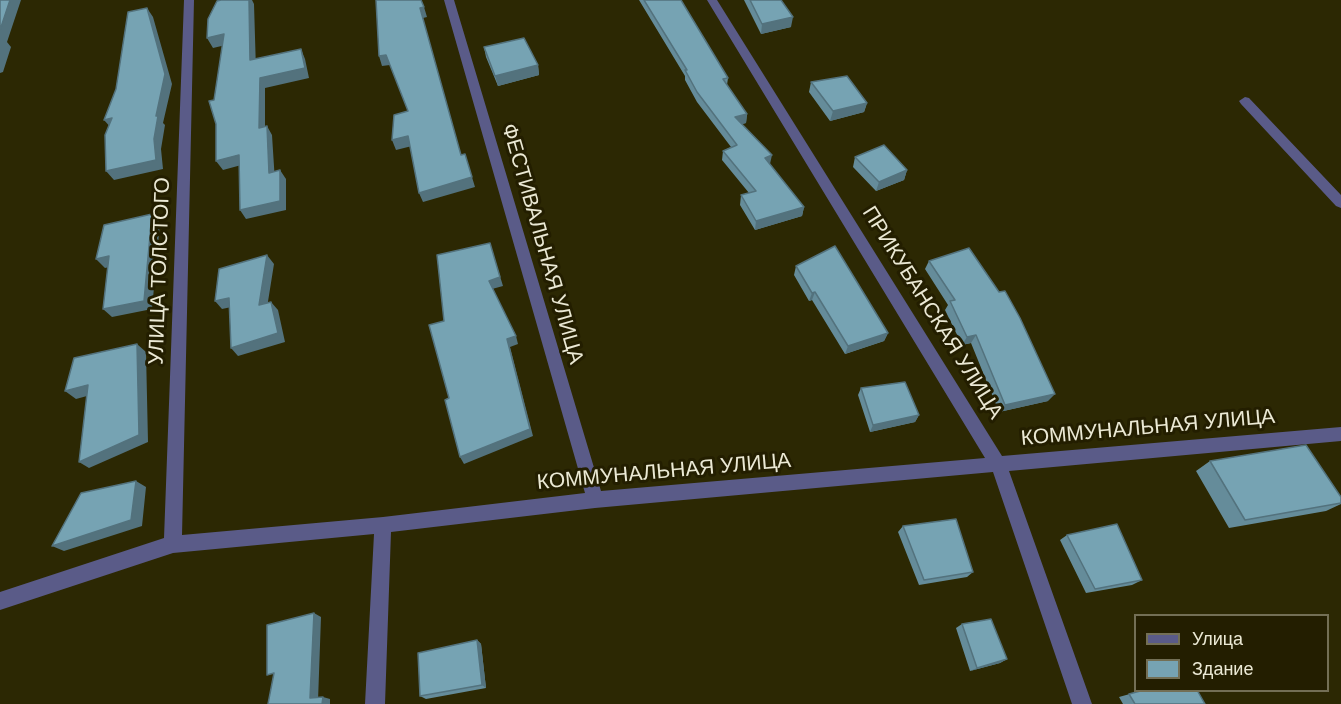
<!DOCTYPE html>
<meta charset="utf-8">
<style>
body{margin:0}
#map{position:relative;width:1341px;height:704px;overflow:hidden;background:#2c2803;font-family:Helvetica,sans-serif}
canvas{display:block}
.legend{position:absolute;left:1134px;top:614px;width:195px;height:78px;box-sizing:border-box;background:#231e00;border:2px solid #736f55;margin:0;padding:8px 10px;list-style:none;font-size:18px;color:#ebe9d4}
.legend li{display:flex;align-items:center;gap:12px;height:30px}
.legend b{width:30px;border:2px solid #736f55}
</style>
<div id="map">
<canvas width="1341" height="704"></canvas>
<ul class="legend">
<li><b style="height:8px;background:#5a5b88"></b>Улица</li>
<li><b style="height:16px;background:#76a3b3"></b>Здание</li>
</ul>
</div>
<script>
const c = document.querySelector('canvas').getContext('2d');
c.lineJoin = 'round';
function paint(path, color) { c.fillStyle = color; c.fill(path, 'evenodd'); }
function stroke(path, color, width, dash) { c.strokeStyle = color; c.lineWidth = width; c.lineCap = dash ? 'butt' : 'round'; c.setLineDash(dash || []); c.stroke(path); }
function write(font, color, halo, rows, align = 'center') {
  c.font = font + ' Helvetica,sans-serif'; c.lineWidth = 6; c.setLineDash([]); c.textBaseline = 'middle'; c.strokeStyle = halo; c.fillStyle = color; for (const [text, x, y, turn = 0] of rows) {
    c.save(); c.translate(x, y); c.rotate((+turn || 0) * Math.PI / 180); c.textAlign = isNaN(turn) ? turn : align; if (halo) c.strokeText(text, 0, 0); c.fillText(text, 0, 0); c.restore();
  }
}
paint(new Path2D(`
 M184 0H194L182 535 383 517 585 493 444 0H454L601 491 985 458 707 0H717L1002 456 1341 427V441L1009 471 1092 704H1072L993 472 595 508 391 532 385 704H365L374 534 173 553 0 610V592L164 538Z
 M1245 97 1249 98 1341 195V208L1336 206 1241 104 1239 101Z`), '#5a5b88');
paint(new Path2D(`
 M639 0H681L728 78 727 85 747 114 746 123 742 124 770 164 804 207 802 216 755 230 740 205 741 195 749 193 722 160 723 151 731 147 697 102 685 80V76Z
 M744 0H781L791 27 761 34Z
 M484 47 538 65 539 75 498 86 486 57Z
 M811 82 867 103 864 112 830 121 809 92Z
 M855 157 907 170 904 180 876 191 853 167Z
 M929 261 1048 401 999 412 971 343 962 345 945 310 948 305 925 269Z
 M796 266 888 333 884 341 845 354 812 300 809 301 794 275Z
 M861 388 919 415 915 422 870 432 858 395Z
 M1210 461 1341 497V504L1326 511 1229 528 1196 471Z
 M903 526 973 572 967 577 919 585 898 532Z
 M1067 535 1142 580 1132 585 1086 593 1060 540Z
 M962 624 1007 659 1000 663 970 671 956 628Z
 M477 640 481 644 486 688 426 699 420 696Z
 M1144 690 1205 704H1123L1119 697Z`), '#658c9a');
paint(new Path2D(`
 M10 0H21L7 42 11 47 3 72 0 73V30Z
 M249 0H252L254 4 256 70 250 60Z
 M424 7 427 17 423 18 420 8Z
 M147 8 153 17 172 84 163 123 165 125 161 149 163 169 114 180 106 171 154 139Z
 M793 17 791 27 761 34 762 24Z
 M224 34 230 44 213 48 207 38Z
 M301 49 305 59 309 78 265 88V137L259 128 260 78Z
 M386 55 390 65 382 66 379 56Z
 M538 65 539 75 498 86 495 76Z
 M867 103 864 112 830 121 833 111Z
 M747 114 746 123 734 126 735 117Z
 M112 118V129L104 120Z
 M267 126 272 135 275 182 269 173Z
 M408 136 412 146 396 150 392 140Z
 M465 154 475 187 423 202 419 193Z
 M239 155 245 164 223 170 216 161Z
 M772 155 770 164 765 158Z
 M280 170 286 179V210L246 219 240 210Z
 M907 170 904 180 876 191 879 182Z
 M804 207 802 216 755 230 756 221Z
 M152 214 160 223 152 309 112 317 103 309Z
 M490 243 503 286 492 289 489 281Z
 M267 255 274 264 266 314 259 305Z
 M109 256 118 265 105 268 96 259Z
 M815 292 812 300 809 301 812 293Z
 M229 298 236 306 222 309 215 301Z
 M271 302 278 310 285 342 238 356 231 348Z
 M888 333 884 341 845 354 848 346Z
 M976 335 971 343 962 345 967 337Z
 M516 336 518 344 510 347 533 436 464 464 460 457 507 339Z
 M137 344 146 352 148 442 89 468 79 462Z
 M88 385 98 393 76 399 65 391Z
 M1055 394 1048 401 999 412 1005 405Z
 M919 415 915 422 870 432 873 425Z
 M136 481 146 487 142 526 64 551 52 546Z
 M314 613 321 617 318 701 310 698Z
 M477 640 481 644 486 688 482 685Z
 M1007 659 1000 663 970 671 977 668Z
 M323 697 330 699V704H322Z`), '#53727d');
const building = new Path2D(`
 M0 0H10L0 30Z
 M221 0H249L250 60 301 49 305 68 260 78 259 128 267 126 269 173 280 170V201L240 210 239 155 216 161V124L209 101 214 100 224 34 207 38 208 19 217 1Z
 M376 0H421L424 7 420 8 461 155 465 154 472 177 419 193 408 136 392 140 394 115 408 111 386 55 379 56Z
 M644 0H681L728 78 723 79 747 114 735 117 772 155 765 158 804 207 756 221 741 195 756 191 723 151 737 145 697 92 685 70H687Z
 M750 0H781L793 17 762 24Z
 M147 8 165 74 156 116H158L154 139 156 160 106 171 105 135 112 118 104 120 116 89 128 12Z
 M524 38 538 65 495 76 484 47Z
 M847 76 867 103 833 111 811 82Z
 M884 145 907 170 879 182 855 157Z
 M152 214 144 301 103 309 109 256 96 259 104 225Z
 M490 243 500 277 489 281 516 336 507 339 530 429 460 457 445 400 449 398 429 325 444 321 437 255Z
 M835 246 888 333 848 346 815 292 812 293 796 266Z
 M969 248 999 292 1005 291 1020 318 1055 394 1005 405 976 335 967 337 950 301 955 300 929 261Z
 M267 255 259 305 271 302 278 333 231 348 229 298 215 301 219 269Z
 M137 344 139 435 79 462 88 385 65 391 74 358Z
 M905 382 919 415 873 425 861 388Z
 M1306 445 1341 497V503L1245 520 1210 461Z
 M136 481 131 520 52 546 81 493Z
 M956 519 973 572 924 580 903 526Z
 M1117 524 1142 580 1095 589 1067 535Z
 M314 613 310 698 323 697 322 704H268L274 673 267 675V625Z
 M991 619 1007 659 977 668 962 624Z
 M477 640 482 685 420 696 418 653Z
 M1144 690H1197L1205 704H1135L1129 694Z`);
paint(building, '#76a3b3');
stroke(building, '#53727d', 1.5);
write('21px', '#ebe9d4', '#231e00', [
 ["ФЕСТИВАЛЬНАЯ УЛИЦА",542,244,74],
 ["УЛИЦА ТОЛСТОГО",160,271,-88],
 ["ПРИКУБАНСКАЯ УЛИЦА",932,313,58],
 ["КОММУНАЛЬНАЯ УЛИЦА",1148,428,-5],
 ["КОММУНАЛЬНАЯ УЛИЦА",664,472,-5]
]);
</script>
